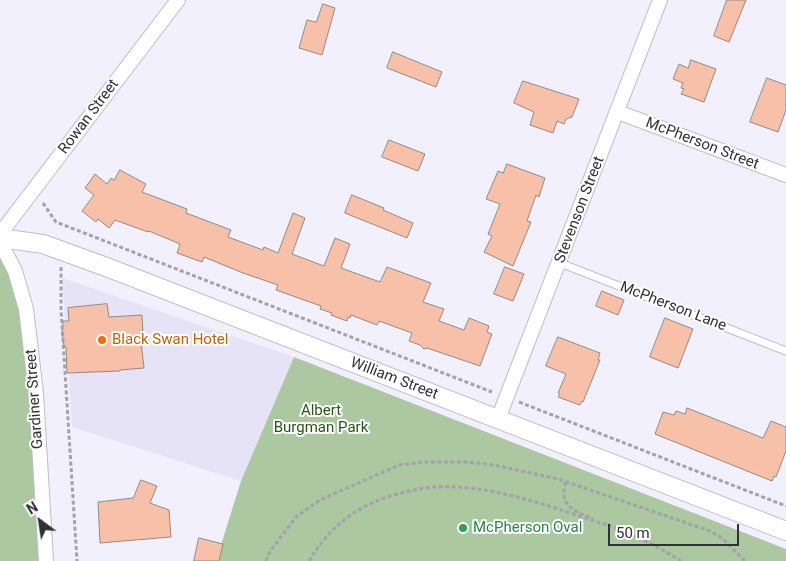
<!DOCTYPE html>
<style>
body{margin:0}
#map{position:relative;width:786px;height:561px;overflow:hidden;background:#f2f0fd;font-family:Roboto,sans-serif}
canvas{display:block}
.north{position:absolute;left:15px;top:496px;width:50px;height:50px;-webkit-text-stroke:4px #fff;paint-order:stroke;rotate:329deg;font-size:14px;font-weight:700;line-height:20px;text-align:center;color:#313035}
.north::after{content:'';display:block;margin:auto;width:18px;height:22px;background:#313035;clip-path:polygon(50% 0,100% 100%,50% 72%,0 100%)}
.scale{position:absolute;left:608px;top:524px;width:131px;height:22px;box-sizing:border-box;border:2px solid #313035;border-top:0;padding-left:6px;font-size:15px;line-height:18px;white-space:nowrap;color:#313035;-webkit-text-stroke:4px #fff;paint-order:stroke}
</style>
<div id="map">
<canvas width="786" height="561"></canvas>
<div class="north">N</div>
<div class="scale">50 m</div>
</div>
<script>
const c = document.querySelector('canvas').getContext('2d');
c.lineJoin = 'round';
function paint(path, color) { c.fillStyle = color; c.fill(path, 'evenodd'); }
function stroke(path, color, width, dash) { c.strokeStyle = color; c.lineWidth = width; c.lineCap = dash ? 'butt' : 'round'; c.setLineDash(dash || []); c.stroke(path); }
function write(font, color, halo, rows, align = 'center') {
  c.font = font + ' Roboto,sans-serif'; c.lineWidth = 4; c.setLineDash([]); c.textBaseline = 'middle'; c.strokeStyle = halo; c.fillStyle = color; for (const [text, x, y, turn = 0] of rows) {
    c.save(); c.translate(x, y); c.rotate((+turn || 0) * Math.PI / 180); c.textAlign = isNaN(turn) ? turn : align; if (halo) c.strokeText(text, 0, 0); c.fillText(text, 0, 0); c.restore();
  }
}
paint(new Path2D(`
 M62 278 294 357 241 481 72 427Z`), '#e6e3f7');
paint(new Path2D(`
 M0 242 26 309 46 561H0Z
 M294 357 786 549V561H216L241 481Z`), '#abc8a1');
const building = new Path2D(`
 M727 0H746L729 42 714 36Z
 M323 4 335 8 322 55 299 48 307 20 316 22Z
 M393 52 442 72 436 87 387 68Z
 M691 60 716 69 704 102 681 94 684 89 681 88 683 83 673 79 679 64 688 68Z
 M767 78 786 85V110L778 132 750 122Z
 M523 81 579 99 572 117 566 119 564 124 557 121 553 133 530 125 534 112 514 103Z
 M389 140 425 154 418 171 382 157Z
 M507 164 545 178 539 197 536 195 527 221 531 222 513 266 484 252 492 236 488 234 500 204 486 199 498 171 503 173Z
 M120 170 146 184 142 192 187 209 186 213 231 230 228 237 263 250 264 247 278 253 293 213 305 218 292 254 324 266 335 238 350 244 341 268 380 282 387 267 431 283 423 302 444 309 439 321 464 330 469 318 489 326 487 332 492 334 480 366 427 348 424 349 420 345 409 341 412 333 379 321 377 325 351 315 350 318 348 317 347 321 331 315 332 313 320 309 321 306 276 290 278 285 243 273 204 257 202 262 177 253 180 244 149 231 148 232 115 220 109 228 98 219 96 222 82 211 94 195 85 188 95 174 107 184 111 178 114 180Z
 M352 195 384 208 383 210 413 223 407 238 345 213Z
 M505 267 524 274 513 301 494 294Z
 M602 291 624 300 618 315 596 306Z
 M107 304 109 317 142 315 143 333H140L144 368 120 370V371L67 373 66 347 64 346 62 334 63 321H69L68 308Z
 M665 318 693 329 678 368 650 357Z
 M558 337 600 353 598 360H600L583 402 582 401 580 405 558 397 560 394 558 393 566 374 546 366Z
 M687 408 763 438 771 421 786 427V451L776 477 774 476 772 481 655 434 663 412 674 415 676 411 685 414Z
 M141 480 157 486 150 503 169 510 171 537 100 543 98 502 133 498Z
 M199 538 223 544 219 561H194Z`);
paint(building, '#f6c0a9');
stroke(building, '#948984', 1);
const service = new Path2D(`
 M560 263 786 351`);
const minor = new Path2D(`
 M618 112 786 175
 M0 234 178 0
 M0 242 15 271 26 309 36 393 46 561
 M498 419 660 0`);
const tertiary = new Path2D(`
 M0 238 43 244 109 268 786 531`);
stroke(service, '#bfbdc9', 9);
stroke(minor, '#bfbdc9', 16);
stroke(tertiary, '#bfbdc9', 20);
stroke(new Path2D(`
 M43 203 56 222 492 392
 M61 267V309L77 561
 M519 402 786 506
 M566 482C558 507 574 510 593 519
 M608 525C634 535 658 546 681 561
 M266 561 269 553 296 517 320 500 399 465 423 462H466L494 465 558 479 710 531 722 538 745 561
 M309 561C329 528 353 508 390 496 405 492 420 488 435 487 495 484 553 508 610 526`), '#a3a1ab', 3, [4, 2.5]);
stroke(service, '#fff', 7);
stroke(minor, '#fff', 14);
stroke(tertiary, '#fff', 18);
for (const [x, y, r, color] of [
 [102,340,5,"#e8710a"],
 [463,528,5,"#2e9e5b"]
]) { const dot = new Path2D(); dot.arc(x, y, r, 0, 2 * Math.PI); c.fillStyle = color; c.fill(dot); stroke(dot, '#fff', 2); }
write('15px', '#313035', '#fff', [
 ["Rowan Street",89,117,-53],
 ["McPherson Street",702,144,21],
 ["Stevenson Street",580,210,-69],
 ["McPherson Lane",673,307,21],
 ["William Street",394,379,21],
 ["Gardiner Street",35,399,-94]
]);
write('15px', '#c56008', '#fff', [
 ["Black Swan Hotel",112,340]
], 'left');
write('15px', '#2b5318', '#fff', [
 ["Albert",321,411],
 ["Burgman Park",321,428]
]);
write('15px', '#27864d', '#fff', [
 ["McPherson Oval",473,528]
], 'left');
</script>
